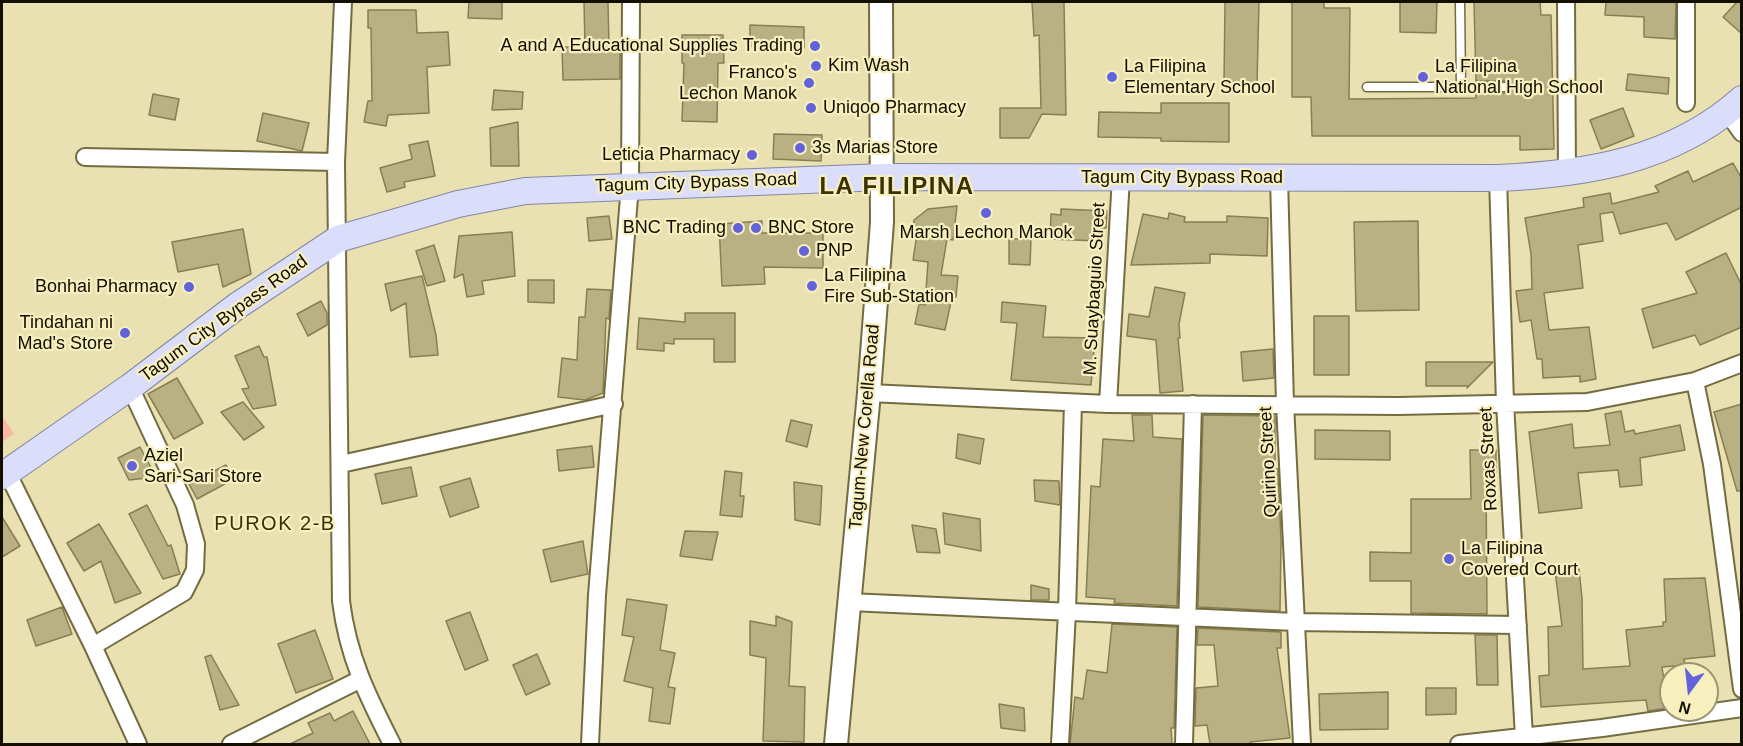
<!DOCTYPE html>
<style>
body{margin:0}
#map{position:relative;width:1743px;height:746px;overflow:hidden;background:#eae1b2;font-family:Helvetica,sans-serif}
canvas{display:block}
.frame{position:absolute;inset:0;border:3px solid #120e01;pointer-events:none}
.north{position:absolute;left:1659px;top:662px;width:60px;height:60px;box-sizing:border-box;background:#f8efbf;border:2px solid #9c9573;border-radius:50%;rotate:195deg;font-size:16px;font-weight:700;line-height:24px;text-align:center;color:#120e01}
.north::after{content:'';display:block;margin:auto;width:21px;height:27px;background:#6263db;clip-path:polygon(50% 0,100% 100%,50% 72%,0 100%)}
</style>
<div id="map">
<canvas width="1743" height="746"></canvas>
<div class="frame"></div>
<div class="north">N</div>
</div>
<script>
const c = document.querySelector('canvas').getContext('2d');
c.lineJoin = 'round';
function paint(path, color) { c.fillStyle = color; c.fill(path, 'evenodd'); }
function stroke(path, color, width, dash) { c.strokeStyle = color; c.lineWidth = width; c.lineCap = dash ? 'butt' : 'round'; c.setLineDash(dash || []); c.stroke(path); }
function write(font, color, halo, rows, align = 'center') {
  c.font = font + ' Helvetica,sans-serif'; c.lineWidth = 4.5; c.setLineDash([]); c.textBaseline = 'middle'; c.strokeStyle = halo; c.fillStyle = color; for (const [text, x, y, turn = 0] of rows) {
    c.save(); c.translate(x, y); c.rotate((+turn || 0) * Math.PI / 180); c.textAlign = isNaN(turn) ? turn : align; if (halo) c.strokeText(text, 0, 0); c.fillText(text, 0, 0); c.restore();
  }
}
paint(new Path2D(`
 M2 416 14 434 2 442Z`), '#fbb7a1');
const building = new Path2D(`
 M469 2H502V19L468 18Z
 M584 2H608L609 46H620V79L563 80 562 47H585Z
 M1032 2H1064L1066 115 1042 114 1029 138H1000V108H1041L1039 35 1034 36Z
 M1225 2H1259L1257 83 1224 82Z
 M1292 2H1324V8H1350L1349 99 1476 98V93H1508L1511 88 1508 81H1476L1474 2H1540L1541 15H1551L1554 149 1520 150V136H1312L1311 97H1292Z
 M1400 2H1437L1436 33 1400 32Z
 M1606 2H1676L1675 39 1644 37V17L1605 15Z
 M1737 2H1742V34L1723 17Z
 M368 10H416L417 33 448 32 450 65 427 67 429 113 388 115 386 126 364 122 368 101H372L371 28H368Z
 M750 25 804 27V48L750 46Z
 M682 35H723L724 63H718L717 122 682 121 684 63H682Z
 M1628 74 1669 78 1668 94 1626 90Z
 M494 90 523 92 522 109 492 110Z
 M153 94 179 99 175 120 149 115Z
 M1161 103H1229V142L1161 141V138L1098 137 1099 112 1161 113Z
 M1623 108 1634 136 1601 149 1590 120Z
 M263 113 309 123 302 151 257 141Z
 M518 122 519 166H491L490 128Z
 M774 134 822 135 821 161 773 159Z
 M428 141 435 176 404 182 405 187 387 192 380 168 412 159 409 145Z
 M1733 163 1742 179V207L1676 240 1667 223 1620 234 1613 212 1600 214 1603 241 1578 245 1583 288 1544 293 1549 330 1589 327 1596 379 1580 382V376L1543 378 1542 359H1537L1531 320 1520 322 1516 291 1532 289 1531 254 1525 218 1584 207 1583 198 1610 193 1612 204 1659 192 1655 186 1688 171 1693 182Z
 M957 206 953 240 947 239 941 275 958 276 956 297H952L945 330 915 324 919 304 925 305 928 262 913 260 917 234H912L914 220 928 209Z
 M1061 209 1107 211 1106 228H1099L1098 241 1050 239 1051 214 1061 215Z
 M1169 213 1185 217 1184 222H1227V216L1268 218 1267 256 1210 254V263L1131 265 1143 214 1168 219Z
 M609 216 612 239 589 241 587 218Z
 M762 221V233H823V268L764 267 765 284 722 286 719 224Z
 M1418 221 1419 310 1356 311 1354 222Z
 M243 229 251 274 223 287 218 264 178 272 172 242Z
 M512 232 515 276 482 281 484 294 467 297 463 274 454 278 459 236Z
 M1009 239H1031L1030 265 1009 264Z
 M434 245 445 281 427 286 416 251Z
 M1726 253 1742 286V327L1700 345 1695 335 1653 348 1642 309 1697 293 1686 272Z
 M422 276 436 335 438 355 410 357 406 303 391 311 385 284Z
 M528 280H554V303L528 302Z
 M1155 287 1185 293 1179 324 1180 338H1178L1183 391 1160 393 1156 340 1127 336 1129 314 1149 317Z
 M587 289 611 290 609 319 606 318 603 393 585 400 558 397 562 358 577 360 579 317H585Z
 M321 301 327 313V325L308 336 297 314Z
 M1002 302 1046 306 1043 337 1095 338 1091 385 1011 380 1017 323 1001 322Z
 M685 313H735V362H714V339H674V344L664 343V351L637 349 639 318 685 322Z
 M1314 316H1349V375H1314Z
 M259 346 264 357H267L276 405 253 409 242 389 249 388 235 356Z
 M1273 349 1274 378 1243 381 1241 352Z
 M1426 362H1493L1467 388 1469 386H1426Z
 M177 378 203 423 174 439 148 394Z
 M243 402 264 427 244 440 221 412Z
 M1742 404V491H1737L1714 412Z
 M1621 411 1625 432 1634 430 1635 434 1680 425 1685 450 1640 458 1642 485 1620 487 1618 470 1578 473 1582 508 1539 513 1529 432 1572 424 1574 448 1610 445 1605 414Z
 M1132 415H1152L1153 437 1182 439 1177 606 1114 603 1115 599 1086 597 1091 486 1100 487 1103 439 1134 441Z
 M1203 415 1275 416V469H1278L1281 540 1280 611 1198 607Z
 M791 420 812 425 807 447 786 441Z
 M1315 430 1390 431V460L1315 459Z
 M958 434 984 439 980 464 956 458Z
 M592 446 594 467 559 471 557 450Z
 M140 447 156 477 129 480 118 458Z
 M1470 450H1496V480H1486L1487 614 1411 613V581H1370V552L1411 553V499H1471Z
 M226 465 234 479 197 499 189 484Z
 M411 467 417 496 382 504 375 474Z
 M725 471 742 473 740 496H744L742 517 720 515Z
 M470 478 479 507 450 517 440 487Z
 M1034 480 1059 481 1060 505 1035 501Z
 M794 482 822 486 820 525 795 520Z
 M147 505 168 546 171 545 180 574 163 579 129 514Z
 M943 513 980 519 981 551 945 544Z
 M2 517 20 546 2 557Z
 M99 524 141 593 115 603 101 561 84 571 67 543Z
 M912 525 936 529 940 553 917 552Z
 M685 531 718 532 712 560 680 556Z
 M583 541 588 574 551 582 543 550Z
 M1579 569 1582 598 1583 669 1630 666 1626 630 1663 626V622H1666L1664 579 1705 578 1715 656 1684 659 1685 665 1662 667 1668 708 1648 711 1646 700 1541 707 1539 676 1549 675 1548 627 1562 626 1555 571Z
 M1031 585 1049 589V600H1031Z
 M627 599 667 605 660 650 675 653 668 687 675 688 670 724 649 721 653 688 624 681 634 637 622 635Z
 M62 607 72 634 36 646 27 620Z
 M470 612 488 660 465 670 446 621Z
 M776 616 792 622 789 686 805 687 804 742 763 741 766 658 750 655V621L776 626Z
 M1112 624 1177 627 1174 728H1171L1172 744H1070L1075 697 1083 699 1087 670 1107 673Z
 M1198 628 1281 632V648H1277L1290 738 1250 742 1251 744H1210L1207 725 1195 726 1196 688 1218 686 1214 645H1197Z
 M315 630 333 679 296 693 278 644Z
 M1475 635H1497L1498 685H1477Z
 M537 654 550 684 526 695 513 665Z
 M211 655 239 705 220 710 205 657Z
 M1426 688H1456V714L1426 715Z
 M1388 692V729L1320 730 1319 694Z
 M999 704 1024 708 1025 731 1001 728Z
 M353 711 370 744H290L313 733 308 723 330 713 334 721Z`);
paint(building, '#b9b083');
stroke(building, '#877f53', 1.5);
const service = new Path2D(`
 M1460 2 1461 88
 M1367 87H1505`);
const minor = new Path2D(`
 M343 2 336 162 341 601C348 657 367 695 392 744
 M1566 2 1567 174
 M1686 2V103
 M1727 112 1742 133
 M85 157 336 162
 M1279 178 1285 404 1302 744
 M1498 178 1505 403 1524 737
 M1695 381 1712 464 1742 689
 M869 393 1108 404 1398 406 1587 402 1695 381 1742 363
 M1108 404 1121 177
 M341 464 614 404
 M7 472 93 646 138 744
 M849 602 1295 622 1518 625
 M93 646 184 592 195 570 196 544 185 505 130 387
 M231 744 359 680
 M590 744 597 595 630 185 631 2
 M1060 744 1067 612 1073 403
 M1184 744 1193 404
 M1459 744 1602 728 1742 708`);
const secondary = new Path2D(`
 M836 744 869 393 882 222 881 2`);
const primary = new Path2D(`
 M2 476 130 387 237 306 338 239 458 204 525 191 884 177 1498 178C1586 174 1673 161 1742 99`);
stroke(service, '#746c41', 11);
stroke(minor, '#746c41', 20);
stroke(secondary, '#746c41', 26);
stroke(primary, '#8487a1', 28);
stroke(service, '#fff', 8);
stroke(minor, '#fff', 16);
stroke(secondary, '#fff', 22);
stroke(primary, '#dadefa', 26);
for (const [x, y, r, color] of [
 [815,46,6,"#6263db"],
 [816,66,6,"#6263db"],
 [1112,77,6,"#6263db"],
 [1423,77,6,"#6263db"],
 [809,83,6,"#6263db"],
 [811,108,6,"#6263db"],
 [800,148,6,"#6263db"],
 [752,155,6,"#6263db"],
 [986,213,6,"#6263db"],
 [738,228,6,"#6263db"],
 [756,228,6,"#6263db"],
 [804,251,6,"#6263db"],
 [812,286,6,"#6263db"],
 [189,287,6,"#6263db"],
 [125,333,6,"#6263db"],
 [132,466,6,"#6263db"],
 [1449,559,6,"#6263db"]
]) { const dot = new Path2D(); dot.arc(x, y, r, 0, 2 * Math.PI); c.fillStyle = color; c.fill(dot); stroke(dot, '#f8efbf', 2); }
write('18px', '#120e01', '#f8efbf', [
 ["A and A Educational Supplies Trading",803,46,"right"],
 ["Kim Wash",828,66],
 ["La Filipina",1124,67],
 ["Elementary School",1124,88],
 ["La Filipina",1435,67],
 ["National High School",1435,88],
 ["Franco's",797,73,"right"],
 ["Lechon Manok",797,94,"right"],
 ["Uniqoo Pharmacy",823,108],
 ["3s Marias Store",812,148],
 ["Leticia Pharmacy",740,155,"right"],
 ["BNC Trading",726,228,"right"],
 ["BNC Store",768,228],
 ["Marsh Lechon Manok",986,233,"center"],
 ["PNP",816,251],
 ["La Filipina",824,276],
 ["Fire Sub-Station",824,297],
 ["Bonhai Pharmacy",177,287,"right"],
 ["Tindahan ni",113,323,"right"],
 ["Mad's Store",113,344,"right"],
 ["Aziel",144,456],
 ["Sari-Sari Store",144,477],
 ["La Filipina",1461,549],
 ["Covered Court",1461,570]
], 'left');
write('18px', '#120e01', '#f8efbf', [
 ["Tagum City Bypass Road",1182,178],
 ["Tagum City Bypass Road",696,183,-2],
 ["M. Suaybaguio Street",1095,289,-87],
 ["Tagum City Bypass Road",224,319,-36],
 ["Tagum-New Corella Road",865,427,-85],
 ["Roxas Street",1489,459,-93],
 ["Quirino Street",1269,462,-93]
]);
c.letterSpacing = '1.5px';
write('20px', '#3a3204', '#f8efbf', [
 ["PUROK 2-B",275,524]
]);
c.letterSpacing = '0px';
c.letterSpacing = '1.5px';
write('bold 24px', '#3a3204', '#f8efbf', [
 ["LA FILIPINA",897,187]
]);
c.letterSpacing = '0px';
</script>
